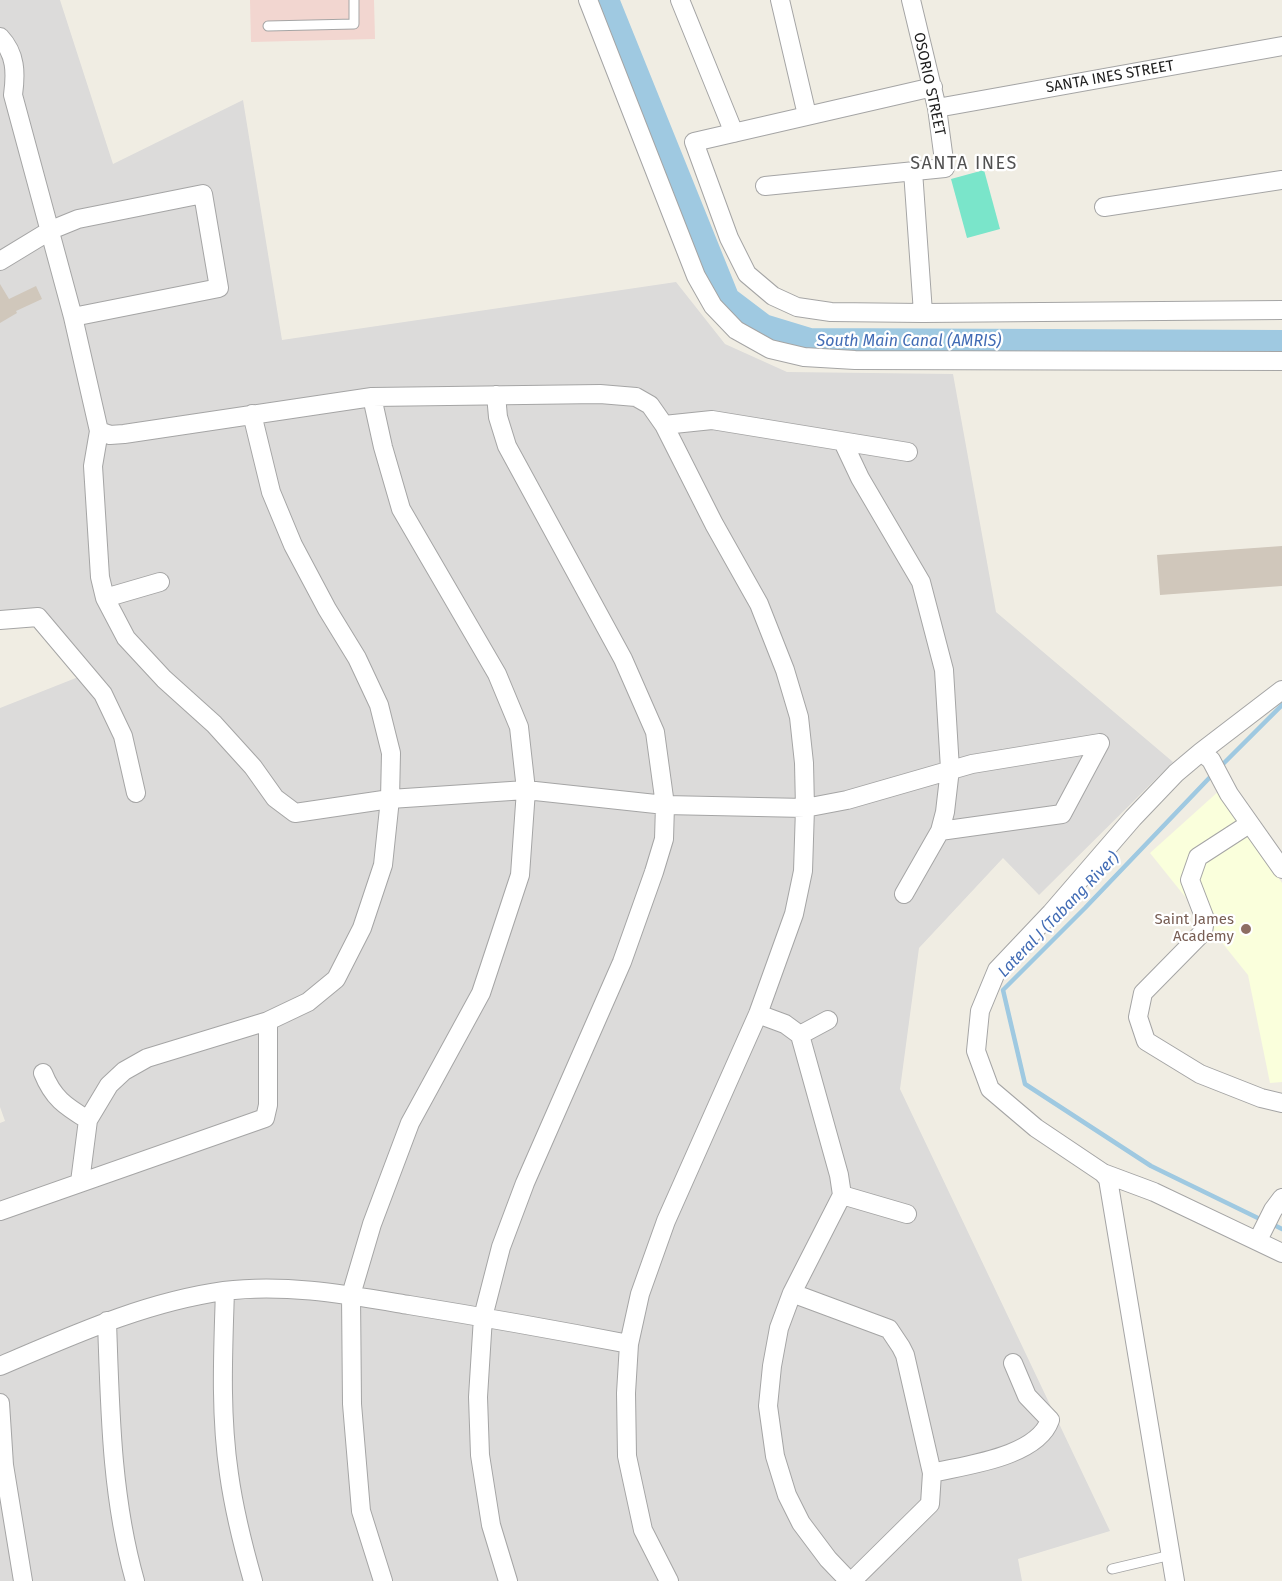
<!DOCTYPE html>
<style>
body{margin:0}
canvas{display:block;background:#f0ede3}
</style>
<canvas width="1282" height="1581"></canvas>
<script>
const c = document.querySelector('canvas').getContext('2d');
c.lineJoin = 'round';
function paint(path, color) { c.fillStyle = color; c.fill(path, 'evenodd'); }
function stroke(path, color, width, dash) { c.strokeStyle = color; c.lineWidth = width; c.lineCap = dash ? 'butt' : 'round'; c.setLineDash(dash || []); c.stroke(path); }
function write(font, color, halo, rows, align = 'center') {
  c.font = font + ' "Fira Sans",sans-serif'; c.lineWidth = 4.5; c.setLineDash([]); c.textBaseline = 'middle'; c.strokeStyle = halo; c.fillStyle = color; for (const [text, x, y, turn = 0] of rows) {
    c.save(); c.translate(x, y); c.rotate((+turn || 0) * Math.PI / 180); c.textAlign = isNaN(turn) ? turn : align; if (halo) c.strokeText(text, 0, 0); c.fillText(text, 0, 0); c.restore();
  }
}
paint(new Path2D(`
 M0 0H60L113 164 243 100 282 340 676 282 725 344 787 372 953 374 996 612 1173 762 1039 895 1003 858 919 948 900 1089 1110 1531 1018 1559 1022 1581H0V1123L5 1121 0 1107V708L91 672 41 610 0 613Z`), '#dcdbda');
paint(new Path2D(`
 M250 0H374L375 39 251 42Z`), '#f2d6d0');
paint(new Path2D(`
 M1220 790 1282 883V1082L1270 1083 1248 975 1150 853Z`), '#faffdc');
paint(new Path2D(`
 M984 170 1000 229 967 238 951 179Z`), '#7ae5ca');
stroke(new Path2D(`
 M1220 767 1282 705
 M1214 773 1085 908 1003 990 1025 1084 1151 1166 1264 1221
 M1272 1224 1282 1229`), '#9fc9e1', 4.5);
stroke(new Path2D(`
 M605 0 726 300 763 328 809 342 1282 344`), '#9fc9e1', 28);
paint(new Path2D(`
 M0 284 9 299 36 286 42 299 16 311 17 313 0 323Z
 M1282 546V586L1160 595 1157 555Z`), '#d0c7bb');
const service = new Path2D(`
 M268 26 354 24V0
 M1112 1569 1171 1555`);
const minor = new Path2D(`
 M588 0 696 276 713 306 736 330 770 349 804 357 855 360 1282 361
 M680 0 734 133
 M780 0 807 115
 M0 37C16 54 16 73 13 95L73 317 99 431 110 435 124 434 372 397 600 394 636 397 650 405 664 425 714 524 759 604 785 670 799 717 804 763 805 808 803 871 794 914 758 1014 666 1221 640 1294 629 1344 626 1393 627 1456 643 1530 669 1581
 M933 87 694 142 729 238 747 274 773 296 797 307 831 312 923 313 1282 310
 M937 108 1282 46
 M913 171 923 313
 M765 186 945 168 937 108 911 0
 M1104 207 1282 180
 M0 261 51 230 78 219 203 194 219 288 73 317
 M496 395 498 417 507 446 623 659 655 732 665 805 664 839 654 872 622 962 525 1183 501 1247 483 1317 478 1397 480 1455 491 1525 508 1581
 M372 397 383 447 401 509 497 674 519 727 526 790 520 875 481 993 410 1123 372 1224 351 1295 352 1404 361 1511 383 1581
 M664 425 712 420 908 452
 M99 431 93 466 100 577 105 598 126 638 164 679 214 724 253 767 275 798 295 813 390 799 526 790 665 805 805 808 847 800 972 764 1100 743
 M843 442 860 478 921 582 944 670 950 769 945 812 940 831 904 894
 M105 598 160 582
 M0 620 38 617 103 694 123 736 136 793
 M1282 690 1201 752 1176 773 1133 818 1051 913 997 970 980 1011 976 1051 990 1089 1036 1128 1103 1173 1154 1192 1282 1253
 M1201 752 1211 760 1229 794 1282 869
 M1249 824 1198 857 1190 880 1205 919 1203 932 1143 993 1138 1017 1146 1041 1200 1074 1261 1098 1282 1103
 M940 831 1062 814 1100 743
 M758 1014 785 1024 800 1035 839 1175 842 1195 792 1293 779 1328 772 1366 768 1406 775 1456 787 1495 801 1523 828 1559 849 1581
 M800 1035 828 1020
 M43 1073C53 1098 65 1106 88 1120
 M1103 1173 1108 1179 1175 1581
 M80 1182 88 1120 109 1085 124 1071 147 1058 268 1021 308 1002 336 979 362 928 383 865 390 799 391 753 379 705 357 658 327 609 293 545 271 492 252 414
 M842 1195 907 1214
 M0 1211 265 1118 268 1105V1021
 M1258 1240 1273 1210 1282 1198
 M225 1291C223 1352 220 1413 229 1474 234 1510 243 1546 253 1581
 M792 1293 889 1329 901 1347 905 1355 932 1473 930 1504 852 1581
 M107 1321C110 1408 111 1496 135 1581
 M0 1366C73 1335 145 1302 224 1291 285 1283 349 1295 409 1305 483 1317 556 1330 629 1344
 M0 1403 4 1465 23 1581
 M932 1473C966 1465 1037 1457 1050 1420L1027 1396 1013 1363`);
stroke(service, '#a5a5a5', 11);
stroke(minor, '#a5a5a5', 20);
stroke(service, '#fff', 9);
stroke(minor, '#fff', 18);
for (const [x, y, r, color] of [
 [1246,929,6,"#8d6e63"]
]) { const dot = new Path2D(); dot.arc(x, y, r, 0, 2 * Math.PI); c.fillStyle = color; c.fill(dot); stroke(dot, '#fff', 2); }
write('15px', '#1e1e1e', '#fff', [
 ["SANTA INES STREET",1110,77,-10],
 ["OSORIO STREET",929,84,78]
]);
write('15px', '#785e54', '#fff', [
 ["Saint James",1234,920],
 ["Academy",1234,937]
], 'right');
write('italic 16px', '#426cb5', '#fff', [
 ["South Main Canal (AMRIS)",909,342],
 ["Lateral J (Tabang River)",1059,915,-46]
]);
c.letterSpacing = '1.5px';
write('18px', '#515151', '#fff', [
 ["SANTA INES",964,164]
]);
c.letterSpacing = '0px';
</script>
